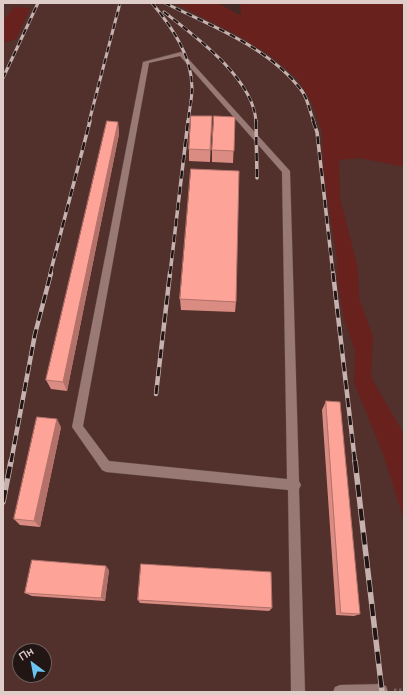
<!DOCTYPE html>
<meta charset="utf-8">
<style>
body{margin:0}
#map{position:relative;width:407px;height:695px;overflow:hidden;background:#442926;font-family:Manrope,sans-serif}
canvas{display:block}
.frame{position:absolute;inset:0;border:4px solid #dfcdca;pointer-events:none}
.north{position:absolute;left:12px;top:643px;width:40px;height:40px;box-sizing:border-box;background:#221614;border:1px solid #6e5f5d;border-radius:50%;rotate:328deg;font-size:11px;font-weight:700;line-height:16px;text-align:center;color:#dfcdca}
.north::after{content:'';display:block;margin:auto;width:14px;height:18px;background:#6ac3f1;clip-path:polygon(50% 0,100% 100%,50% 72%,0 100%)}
</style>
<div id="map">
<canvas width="407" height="695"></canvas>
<div class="frame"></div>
<div class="north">Пн</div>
</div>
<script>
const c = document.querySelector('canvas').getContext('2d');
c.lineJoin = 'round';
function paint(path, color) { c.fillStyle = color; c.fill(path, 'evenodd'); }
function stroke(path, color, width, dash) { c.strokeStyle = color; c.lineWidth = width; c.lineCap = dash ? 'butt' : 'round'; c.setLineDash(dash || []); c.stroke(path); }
paint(new Path2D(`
 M3 3H193L404 134V692H3ZM20 651H44V675H20Z`), '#52302c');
paint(new Path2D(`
 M175 3H218L241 16 240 3H404V167L360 158 339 160 340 198 358 268 359 298 373 337 371 377 404 434V520L383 454 354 383 355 351 344 319 337 278V258L323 171 322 132 312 103 297 78 267 53 233 33Z
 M14 7 30 8 16 39 3 43V21Z`), '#68211d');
const minor = new Path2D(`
 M181 52 183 53 290 171 299 481 301 485 299 489 305 692H291L288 490 106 472 102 470 72 427 143 62ZM180 56 282 172 287 479 109 461 83 426 149 63Z
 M381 684 386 686 388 692H333L335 687 340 685Z`);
stroke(minor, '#5c4643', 1);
stroke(new Path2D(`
 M394 690H404`), '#775f5c', 3, [2.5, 2.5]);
paint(minor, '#997974');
const railFar3 = new Path2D(`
 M152 3C172 27 192 56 192 88 192 100 189 111 188 122
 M165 3C213 27 269 47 302 91 308 99 310 113 314 122
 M164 12C196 37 254 79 256 122
 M3 78 38 3
 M89 122 120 3`);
const railFar2 = new Path2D(`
 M256 121 257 178
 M313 121 317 132 333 274
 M50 274 90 121
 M170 274 188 121`);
const railFar1 = new Path2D(`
 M333 273 355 462
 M156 394 170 273
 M11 462 35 334 51 273`);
const rail = new Path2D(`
 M355 461 382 692
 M3 502 11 461`);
stroke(railFar3, '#c5b2af', 3);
stroke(railFar2, '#c5b2af', 3.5);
stroke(railFar1, '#c5b2af', 4.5);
stroke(rail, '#c5b2af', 5.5);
stroke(railFar3, '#221614', 2, [6]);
stroke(railFar2, '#221614', 2.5, [8]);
stroke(railFar1, '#221614', 3, [9]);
stroke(rail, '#221614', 4, [12]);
paint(new Path2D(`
 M212 116 210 162 189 161V149Z
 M235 117 233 163 212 162V150Z
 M118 122 119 134 67 391 51 389 46 380Z
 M180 299 236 302 235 312 181 310Z
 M326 401 360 614 354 616 336 615 322 410Z
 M61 427 40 527 20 525 14 519Z
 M109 570 105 601 32 596 25 593Z
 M138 600 272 608 269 611 140 603Z`), '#da8c83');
paint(new Path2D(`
 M118 122 119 134 67 391 63 382Z
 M57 419 61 427 40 527 34 521Z
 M106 566 109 570 105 601 101 598Z`), '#b2726a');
const building = new Path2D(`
 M191 116H212L210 150 189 149Z
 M214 116 235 117 234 151 212 150Z
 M107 121 118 122 63 382 46 380Z
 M191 169 239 171 236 302 180 299Z
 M326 401 340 402 360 614 341 613Z
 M37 417 57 419 34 521 14 519Z
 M32 560 106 566 101 598 25 593Z
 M141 564 271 572 272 608 138 600Z`);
paint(building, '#fea398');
stroke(building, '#b2726a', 1);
</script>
